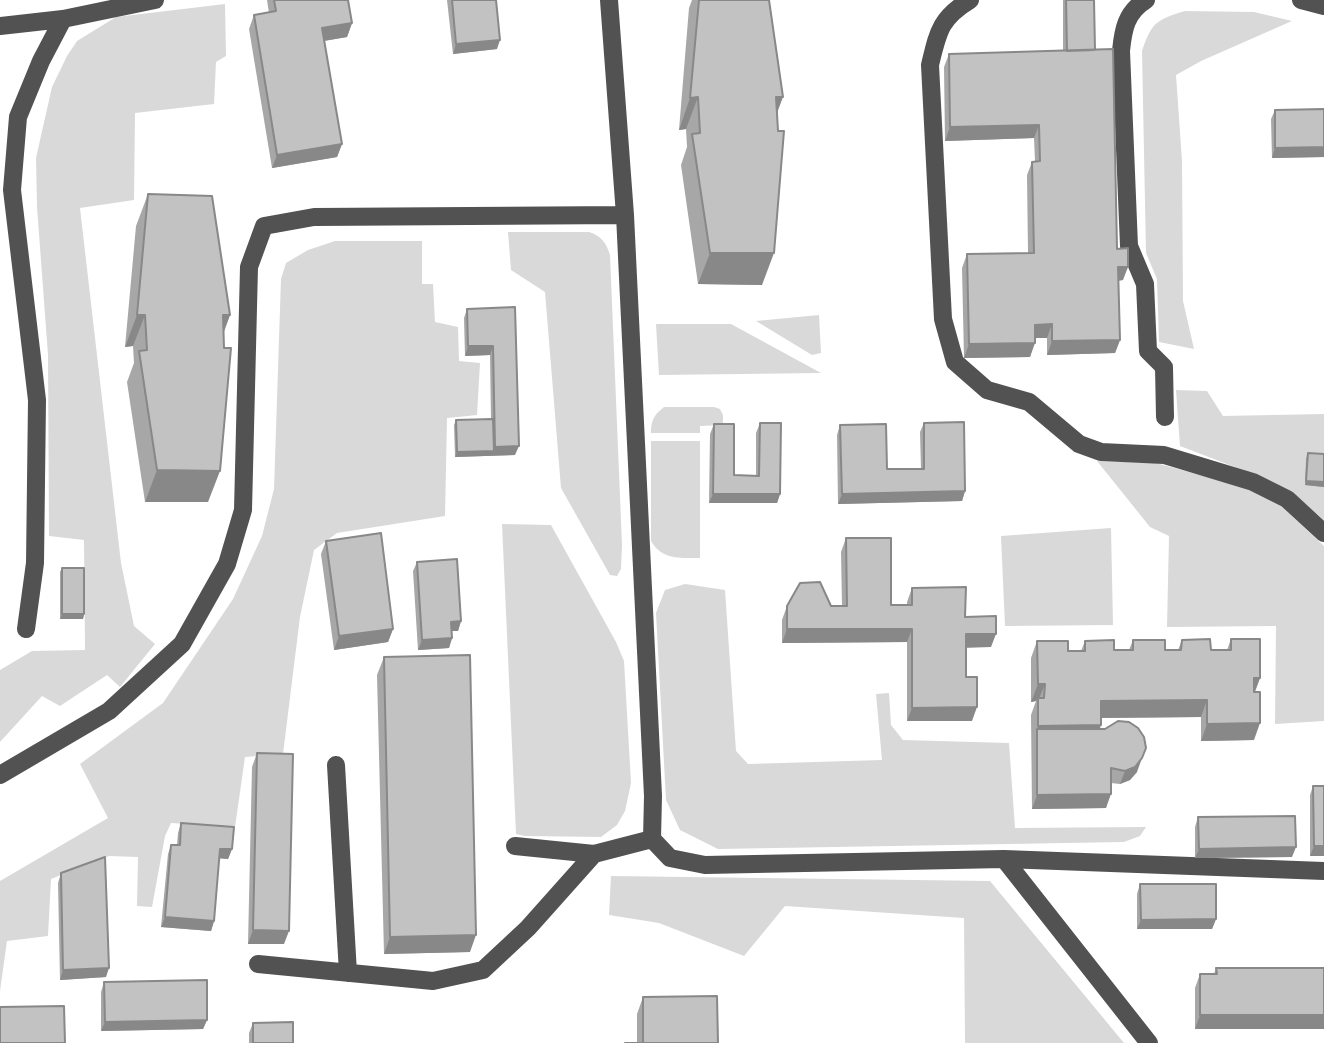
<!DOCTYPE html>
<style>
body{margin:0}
canvas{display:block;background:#fff}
</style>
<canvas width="1324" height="1043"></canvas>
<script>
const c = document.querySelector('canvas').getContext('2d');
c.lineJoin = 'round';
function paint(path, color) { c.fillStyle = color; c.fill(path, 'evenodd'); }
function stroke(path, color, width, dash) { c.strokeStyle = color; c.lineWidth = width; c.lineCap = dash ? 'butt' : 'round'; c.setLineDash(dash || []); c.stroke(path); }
paint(new Path2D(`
 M225 4 226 56 216 62 214 104 135 113 134 200 80 208 121 563 134 626 155 644 120 687 107 675 60 706 42 696 0 742V670L32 651 85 650 84 540 49 536 48 355 37 207 36 158 52 87 67 56 77 41 116 17Z
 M1185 11 1254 12 1292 21 1201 61 1176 75 1182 161 1183 301 1194 349 1159 342 1157 279 1146 253 1142 51C1152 22 1156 20 1185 11Z
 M508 232H589C601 236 606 242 610 255L622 545 621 569 617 576 610 575 561 488 545 292 511 270Z
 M335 241H422V284H433L435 322 458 327 459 361 480 363 477 415 447 418 445 516 337 533 314 550 300 617 283 754 245 757 235 827 171 823 165 836 152 907 137 906 138 857 109 856 51 879 48 936 7 941 0 991V881L108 818 80 764 163 703 233 599 262 536 274 489 281 279 286 263 308 250Z
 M819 315 821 353 812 355 756 321Z
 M656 324H731L821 373 659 375Z
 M1176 390 1207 391 1223 416 1324 414V520L1290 491 1258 476 1180 446Z
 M664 407H714L720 409 723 415V425L700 426V433H651C651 420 654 415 664 407Z
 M651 441H700V558C680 558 662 560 651 541Z
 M1097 461 1156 463 1251 489 1278 503 1324 546V721L1275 724 1276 626 1167 627 1169 536 1150 527Z
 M502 524 551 525 616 642 624 661 631 783 625 811 617 825 601 837 525 836 516 834Z
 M1111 528 1113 625 1005 626 1001 536Z
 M685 584 725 590 736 751 748 764 882 760 876 694 889 693 891 725 903 740 1009 743 1015 828 1146 827 1140 836 1124 842 718 849 680 830 666 800 656 613 665 590Z
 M611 876 990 881 1124 1043H965L964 918 785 906 744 956 659 923 609 915Z`), '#d9d9d9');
stroke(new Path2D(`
 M609 0 625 215 653 796 652 839
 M970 0C940 18 938 32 930 65L943 319 955 362 987 390 1029 402 1079 444 1101 452 1164 455 1253 482 1287 499 1324 533
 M1146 0C1126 12 1123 30 1121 51L1129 246 1145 284 1148 351 1164 367 1165 417
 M1301 0 1324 6
 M0 26 63 19 155 0
 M26 629 35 563 37 400 12 190 18 117 41 61 63 19
 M336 765 348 973
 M0 775 109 711 182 644 227 564 243 510 249 267 264 226 314 217 625 215
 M515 846 594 854 652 839 670 858 705 865 1004 859 1149 1043
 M1004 859 1324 871
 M258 964 433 981 483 970 528 928 594 854`), '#525252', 18);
paint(new Path2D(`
 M267 0H348L352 23 347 37 324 41 342 144 337 157 272 168 249 29 254 15 269 13Z
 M447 0H496L497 49 453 54Z
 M692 0H769L777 114 762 285 698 284 681 165 687 147 686 129 679 130 689 8Z
 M1063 0H1094L1095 50 1117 249 1123 280 1118 281 1120 340 1115 353 1047 355V338H1035L1030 357 964 358 962 268 967 254 1028 253 1027 175 1032 162 1035 161 1034 138 945 141 944 67 949 54 1063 51Z
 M1324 109V157L1272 158 1271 119 1275 110Z
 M148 194 230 315 224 332 208 502H145L127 382 134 363 133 346 125 347 136 226Z
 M515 307V455L455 457 454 425 456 420 491 419 490 355 465 356 464 318 467 309Z
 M760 423 780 494 777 503H709L710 434 714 424 734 475 756 476V433Z
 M924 423 965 491 962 501 838 504 837 435 840 425 887 469H921L920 432Z
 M1308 453 1324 454V487L1305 485 1306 458Z
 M846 538 891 605H907V602L912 588 965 617 991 647H966V677L972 721H907V642L782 643V620L787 606H842L841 552Z
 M326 541 393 629 388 642 334 650 321 554Z
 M417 562 461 621 458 631H452V638L449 648 418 650 413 571Z
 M62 568 84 614 83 619H60V572Z
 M1231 639 1260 678 1255 692 1254 740 1201 741V717L1101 718 1100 729 1137 772 1130 780 1120 784 1111 783 1106 808 1032 809 1031 715 1036 701 1031 702V658L1037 641 1068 651H1081L1085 641 1114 650H1129L1133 640 1165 650H1178L1182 640 1211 650H1227Z
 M384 657 470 952 384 954 377 675Z
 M257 753 284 944H248L252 767Z
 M1313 786H1324V856H1310V795Z
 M1198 817 1292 857 1195 858V827Z
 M181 823 232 849 228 859 219 858 214 921 211 931 161 927 168 854 171 845H177L178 833Z
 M61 873 106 977 60 980 58 883Z
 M1140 884 1216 919 1212 929H1137V894Z
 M1216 968H1324V1029H1195V988L1200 974H1214Z
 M104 982 207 1020 203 1029 101 1031V992Z
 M643 997 718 1043H637V1014Z
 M253 1023 293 1043H249V1033Z`), '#a7a7a7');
paint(new Path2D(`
 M352 23 347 37 317 42 322 28Z
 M500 40 497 49 453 54 456 44Z
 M698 97 686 129 679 130 690 98Z
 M776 97H783L771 129Z
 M1039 125 1034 138 945 141 950 127Z
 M342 144 337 157 272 168 277 155Z
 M1324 147V157L1272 158 1275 148Z
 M710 253H774L762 285 698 284Z
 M1118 267H1128L1123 280 1113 281Z
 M137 315H145L133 346 125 347Z
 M223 315H230L218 346Z
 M1052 324 1047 338H1030L1035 325Z
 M1120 340 1115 353 1047 355 1052 341Z
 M1035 343 1030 357 964 358 969 344Z
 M468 346H493L490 355 465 356Z
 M519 446 515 455 455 457 457 452 494 451 495 447Z
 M157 470 220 471 208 502H145Z
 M1306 481 1324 482V487L1305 485Z
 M965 491 962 501 838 504 842 494Z
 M713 494H780L777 503H709Z
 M62 614H84L83 619H60Z
 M461 621 458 631H448L451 622Z
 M393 629 388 642 334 650 339 636Z
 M787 629H912L907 642 782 643Z
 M966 634H996L991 647 961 648Z
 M452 638 449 648 418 650 422 640Z
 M1254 678H1260L1253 696Z
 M1038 684H1045L1038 701V698L1036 701 1031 702Z
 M1207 700 1201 717 1095 718 1101 701Z
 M977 707 972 721H907L912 708Z
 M1260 723 1254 740 1201 741 1207 724Z
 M1101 725 1095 742 1037 729 1038 726Z
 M1142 758 1137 772 1130 780 1120 784 1125 771Z
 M1111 794 1106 808 1032 809 1037 795Z
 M1314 846H1324V856H1310Z
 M1296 847 1292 857 1195 858 1199 849Z
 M220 849H232L228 859 216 858Z
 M165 917 214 921 211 931 161 927Z
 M1216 919 1212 929H1137L1141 920Z
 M253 930 289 931 284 944H248Z
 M476 935 470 952 384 954 390 937Z
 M109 968 106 977 60 980 63 970Z
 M1200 1015H1324V1029H1195Z
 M207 1020 203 1029 101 1031 105 1022Z`), '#888');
const building = new Path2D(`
 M274 0H348L352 23 322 28 342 144 277 155 254 15 276 11Z
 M452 0H496L500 40 456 44Z
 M699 0H769L783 97H776L778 131H784L774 253H710L692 134 700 133 698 97 690 98Z
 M1066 0H1094L1095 50 1067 51Z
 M1113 49 1117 249 1128 248V267H1118L1120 340 1052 341V324L1035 325V343L969 344 967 254 1034 253 1032 162 1040 161 1039 125 950 127 949 54Z
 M1324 109V147L1275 148V110Z
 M148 194 212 196 230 315H223L224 348H231L220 471 157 470 139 351 147 350 145 315H137Z
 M515 307 519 446 495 447 493 346H468L467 309Z
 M493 419 494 451 457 452 456 420Z
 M964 422 965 491 842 494 840 425 886 424 887 469H924V423Z
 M760 423H781L780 494H713L714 424H734V475L759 476Z
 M1308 453 1324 454V482L1306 481Z
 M381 533 393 629 339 636 326 541Z
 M846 538H891V605H912V588L966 587 965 617 996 616V634H966V677H977V707L912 708V629H787V606L800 583 820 582 831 606H847Z
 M457 559 461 621 451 622 452 638 422 640 417 562Z
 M62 568H84V614H62Z
 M1210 639 1211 650H1231V639H1260V678H1254V692H1260V723L1207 724V700L1101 701V725L1038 726V698H1044L1045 684H1038L1037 641H1068V651H1085V641L1114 640V650H1133V640H1165V650H1181L1182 640Z
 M470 655 476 935 390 937 384 657Z
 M1118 721 1129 722 1138 728 1144 737 1146 748 1142 758 1135 767 1125 771 1111 768V794L1037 795V729H1105Z
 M257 753 293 754 289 931 253 930Z
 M1313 786H1324V846H1314Z
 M1295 816 1296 847 1199 849 1198 817Z
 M181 823 234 827 232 849H220L214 921 165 917 171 845H180Z
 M105 857 109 968 63 970 61 873Z
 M1140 884H1216V919L1141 920Z
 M1216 968H1324V1015H1200V974H1217Z
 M207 980V1020L105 1022 104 982Z
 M717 996 718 1043H625H643V997Z
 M64 1006 65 1043H0V1007Z
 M293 1022V1043H253V1023Z`);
paint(building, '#c2c2c2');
stroke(building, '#888', 2);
</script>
